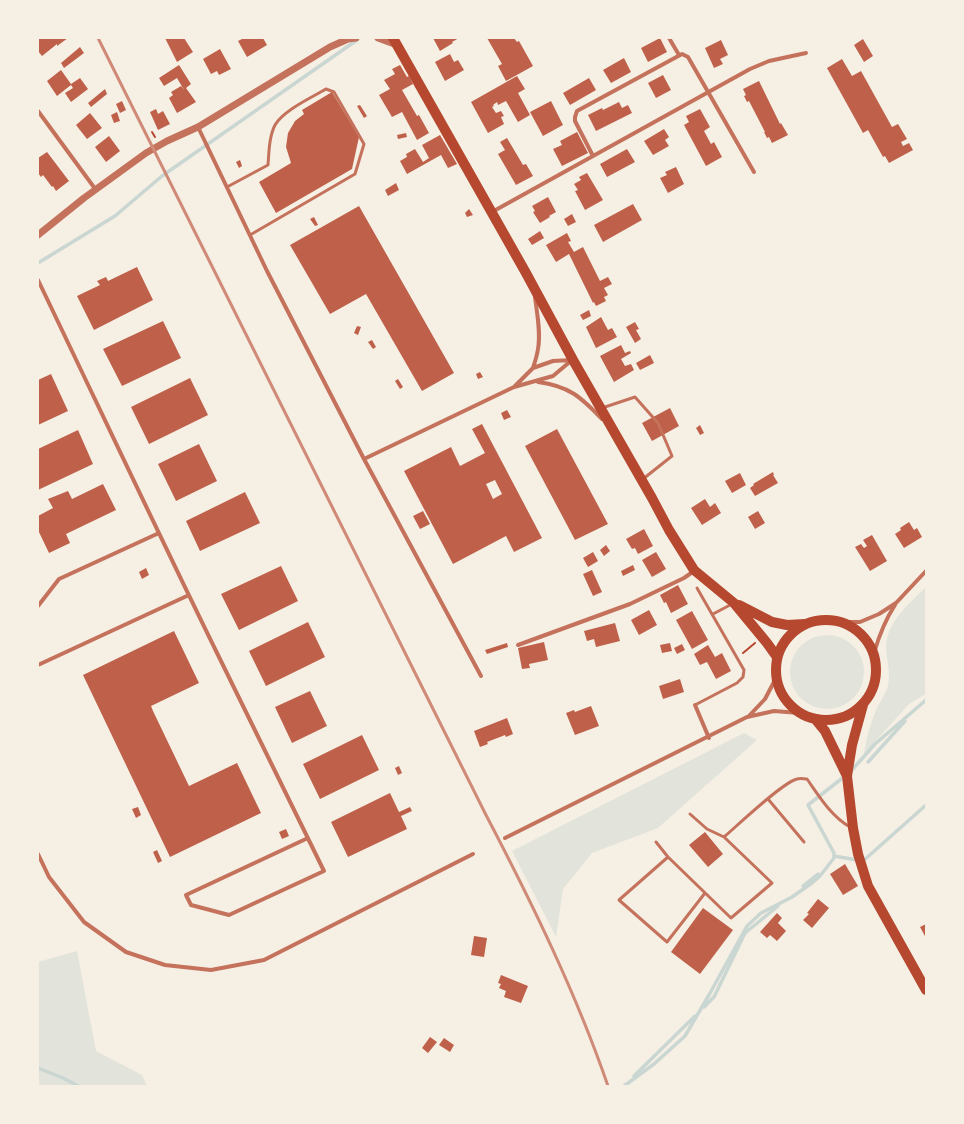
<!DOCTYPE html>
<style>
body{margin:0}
#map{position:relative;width:964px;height:1124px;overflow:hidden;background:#f6efe4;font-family:"Fira Sans Condensed",sans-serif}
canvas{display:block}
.frame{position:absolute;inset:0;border:39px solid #f6efe4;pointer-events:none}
</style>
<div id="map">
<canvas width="964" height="1124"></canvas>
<div class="frame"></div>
</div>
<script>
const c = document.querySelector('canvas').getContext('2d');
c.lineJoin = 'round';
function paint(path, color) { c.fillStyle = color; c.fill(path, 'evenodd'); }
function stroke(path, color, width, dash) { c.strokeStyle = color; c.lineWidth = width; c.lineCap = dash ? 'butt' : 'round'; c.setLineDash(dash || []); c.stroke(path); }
paint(new Path2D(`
 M926 587V694L909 704 864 754C866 739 870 724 876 710 879 703 884 696 887 689 892 675 886 659 886 646 888 620 909 604 926 587Z
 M790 672a37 37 0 1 1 74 0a37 37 0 1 1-74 0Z
 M744 733 757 740 658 828 592 853 563 889 556 937 512 851Z
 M77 951 96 1051 142 1075 147 1086H38V962Z`), '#e2e4dc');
stroke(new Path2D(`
 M38 263 115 216 162 176 357 40
 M868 762 905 721
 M851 771 875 744 926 700
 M834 856 863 861 926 805
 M803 886 818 874
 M704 1007 714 997 745 933 778 906
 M38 1068 63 1078 78 1086
 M634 1076 695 1016
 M624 1086 654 1064 685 1036 709 995 747 926 761 913 792 897 812 883 820 876 834 858V853L808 805 845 776`), '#c9d6d2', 3.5);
paint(new Path2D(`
 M38 38H68L57 46V44L42 56 38 51Z
 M165 38H184L193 52 177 62Z
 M244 38H263L267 45 247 57 238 41Z
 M433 38H459L452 42 453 43 440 51Z
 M487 38H514L517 42 519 41 533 66 506 81 498 66 502 64Z
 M660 38 667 52 648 62 641 48Z
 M863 39 873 56 864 62 854 45Z
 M721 40 728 55 720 59 723 64 714 68 705 48Z
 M80 47 84 53 64 68 61 63Z
 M220 49 231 69 219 75 217 71 211 74 203 59Z
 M450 54 454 62 458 60 464 70 445 81 435 62Z
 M624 58 631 72 611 83 603 70Z
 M842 59 852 76 861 71 892 127 898 124 907 139 901 142 903 146 909 143 913 150 889 163 885 156 883 157 868 130 863 133 827 68Z
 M179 65 191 84 186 88 196 102 177 113 169 98 173 95 171 92 181 86 184 90 177 78 164 86 159 78Z
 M400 65 407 77 409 76 413 84 402 90 417 116 419 115 429 133 417 140 402 112 392 117 379 95 390 89 384 80 395 74 392 69Z
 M61 70 71 84 80 78 88 89 71 102 65 93 73 88 71 85 57 96 47 81Z
 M663 75 671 90 656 98 648 83Z
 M517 76 525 89 518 93 530 115 518 122 506 101 498 105 497 102 493 105 494 106 492 107 496 113 501 111 504 116 501 117 504 124 488 133 471 102Z
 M589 78 596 90 570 105 563 93Z
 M759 81 780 124 781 123 788 135 772 143 769 137 767 138 764 132H765L749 101 747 102 744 96 746 95 743 89Z
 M105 89 107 94 91 107 88 103Z
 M332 92 359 137 352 169 276 213 259 182 291 163 286 147 288 133 295 121 304 114 302 110Z
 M122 101 126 110 120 113 116 104Z
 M551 101 563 125 543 136 530 112Z
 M619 102 622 108 628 105 632 113 596 131 588 115 602 108 603 110Z
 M360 105 367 116 364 118 357 106Z
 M156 109 158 114 163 111 170 124 158 130 150 112Z
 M700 109 710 127 704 131 711 144 714 142 722 157 706 166 684 125 689 122 686 116Z
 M117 112 120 121 114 123 111 115Z
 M90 113 102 128 87 139 76 125Z
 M664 129 669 137 665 140 669 146 653 155 644 141Z
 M577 132 588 153 562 166 553 149 562 145 560 141Z
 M406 133 407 137 398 139 397 135Z
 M440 135 457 164 448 168 441 155 407 174 400 161 407 157 406 154 415 149 423 162 429 158 422 145Z
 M109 136 120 151 106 162 95 147Z
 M507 138 523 165 526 164 533 176 516 185 498 154 505 150 500 142Z
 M627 149 635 162 607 177 600 164Z
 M47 152 69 181 56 191 53 186 52 187 43 175 41 177 38 173V158Z
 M240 160 242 166 239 168 236 162Z
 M676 167 684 184 668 193 660 178 667 175 665 172Z
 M587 173 603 200 585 210 575 191 578 190 574 184 581 180 579 177Z
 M396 183 399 190 388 196 385 190Z
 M548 197 556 212 549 216 550 217 540 223 533 212 535 211 532 206Z
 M633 204 642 220 603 242 594 225Z
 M359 206 454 373 422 391 366 294 330 314 290 245Z
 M469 209 473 215 467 217 465 213Z
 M572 214 576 222 568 226 564 219Z
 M314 217 318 225 315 226 310 219Z
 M540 231 544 238 532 245 528 239Z
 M567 233 571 241 568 242 574 252 583 247 600 281 608 277 612 284 604 288 608 295 604 297 606 301 596 306 594 302 593 303 569 254 556 262 546 245Z
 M137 267 153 300 94 330 77 296 100 285 97 281 106 277 108 281Z
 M589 310 591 316 583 320 580 315Z
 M601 317 608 330 612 328 617 337 596 348 586 327Z
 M163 321 181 358 122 386 103 349Z
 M635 322 639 329 636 330 641 339 635 343 626 327Z
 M357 326 361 327 358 335 354 333Z
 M372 340 376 347 373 349 368 342Z
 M621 345 625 353 630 351 631 353 621 359 625 366 631 364 634 370 614 382 600 356Z
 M650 355 654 363 640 370 636 363Z
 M480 372 483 377 478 379 476 374Z
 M51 374 68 411 38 425V380Z
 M190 378 208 415 149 444 131 407Z
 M398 379 403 387 400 389 395 381Z
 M670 408 679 426 652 441 642 423Z
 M507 410 511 417 504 420 501 413Z
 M482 424 542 538 514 552 506 536 453 564 404 471 451 447 460 466 485 453 472 429ZM495 480 502 494 493 499 486 484Z
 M700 425 704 433 700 435 696 428Z
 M557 429 608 524 575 540 525 446Z
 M78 430 93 464 38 490V449Z
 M199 444 217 481 176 501 158 464Z
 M773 472 774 475H773L778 483 755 496 750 488 754 485 753 484Z
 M740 473 746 485 732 493 725 481Z
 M103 484 116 510 66 534 70 543 49 553 38 530V516L53 508 48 499 68 491 72 499Z
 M245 492 260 523 200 551 186 521Z
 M705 499 710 507 715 503 721 513 702 525 691 508Z
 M423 511 430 524 420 529 413 516Z
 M758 511 765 523 755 529 748 517Z
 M909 522 914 530 917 528 922 537 904 548 895 534 901 530 900 528Z
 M644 529 653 546 638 554 635 548 632 549 626 539Z
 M872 535 887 561 870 571 855 547 861 544 864 548 867 546 863 540Z
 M606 545 610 551 604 556 600 550Z
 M593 552 598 561 588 567 583 558Z
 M656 552 666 569 652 577 642 560Z
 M633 565 635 570 623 576 621 571Z
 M281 566 298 601 239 630 221 594Z
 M146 568 149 575 142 579 139 572Z
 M592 570 602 592 593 596 583 574Z
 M678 585 688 604 671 613 666 602 664 603 660 595Z
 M649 610 657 625 639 635 631 620Z
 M692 611 708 640 692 649 676 620Z
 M308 622 325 657 266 686 249 651Z
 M615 623 620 641 596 647 594 639 587 641 584 631Z
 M174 631 199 683 151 706 153 711 189 786 237 763 261 813 170 857 83 675Z
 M544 642 548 660 529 664 530 668 522 669 518 648Z
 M507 643 508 647 487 654 485 650Z
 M670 643 672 651 662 653 660 645Z
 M682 644 685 650 677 654 674 648Z
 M708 645 715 657 722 653 731 671 716 679 707 662 700 665 694 654Z
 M680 679 684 692 663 699 659 686Z
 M310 691 327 726 292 743 275 707Z
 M591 706 599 726 575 735 566 713 574 710 575 712Z
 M507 718 513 734 506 737 505 735 500 737 487 742 488 744 480 747 474 731Z
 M362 735 379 770 320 799 303 764Z
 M399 766 402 773 398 775 395 768Z
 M390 793 399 812 410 807 412 811 401 816 407 829 348 857 331 822Z
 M138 807 141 815 136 818 132 809Z
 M286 829 289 836 282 839 279 832Z
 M705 832 723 854 708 867 689 845Z
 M157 850 162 861 158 863 153 852Z
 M845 864 858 886 843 895 830 874Z
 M818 899 829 908 812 928 803 920 809 914 807 913Z
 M703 908 733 930 700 974 671 952Z
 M777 913 782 918 778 923 786 931 777 941 770 935 767 938 760 932Z
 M926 924V938L920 927Z
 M474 936 487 938 484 957 471 955Z
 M501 975 528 986 521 1003 504 997 506 991 499 988 501 984 498 983Z
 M430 1037 437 1042 428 1053 422 1048Z
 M444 1038 454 1045 450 1052 439 1045Z`), '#bf614a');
stroke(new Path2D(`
 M152 132 155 137
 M743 653 755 643`), '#b5482f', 2);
stroke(new Path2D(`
 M227 187 268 165C269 152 269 137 275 125 284 110 311 98 326 89L334 92 364 144 355 174 250 235
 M602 408 635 397 658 423 672 456 643 479
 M713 614 732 604
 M695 705 737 683 743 677 744 670 697 588
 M768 799 804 842
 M724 837C738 825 783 782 797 779 800 778 804 779 807 779 819 796 831 816 850 827
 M656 842 668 857 731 918 772 883 724 837 707 829 690 814
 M668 857 619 900 667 942 705 893`), '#c5725c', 3);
stroke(new Path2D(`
 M669 38 679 55
 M38 111 96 190
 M198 127 267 271 364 459 514 387 553 376 572 360
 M593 156 575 121V117L577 111 682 54 688 57 754 172
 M492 212 750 69 769 61 806 53
 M38 280C98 405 157 531 218 655 253 727 289 799 324 871L229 915 191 905 186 895 308 838
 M533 368C535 362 537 355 538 349 541 332 537 314 535 297
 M538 382C569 386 581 397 602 419
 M514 387 533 368 553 361 572 360
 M364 459 481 676
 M38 606 59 579 159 533
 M840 622H860L879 614 896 603 926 571
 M518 645 630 604 684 578 694 571
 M874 653C879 636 885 620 895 605
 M38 665 189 595
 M695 705 709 738
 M748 717 765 699 776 678
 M505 838 747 717 774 711 799 713
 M38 854 49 877 84 922 126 952 165 965 211 970 264 960 473 854`), '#c5725c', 4);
stroke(new Path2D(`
 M378 38 397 45
 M38 235 84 198 146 153 167 141 198 127 330 47 348 39 356 38`), '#c5725c', 7);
stroke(new Path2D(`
 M393 38 526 273 573 360 652 498 669 530 694 570 734 603 767 643 777 657
 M739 605 772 622 787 625 805 624
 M776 670a50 50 0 1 1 100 0a50 50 0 1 1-100 0Z
 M863 705 852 745 847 776 853 828 858 854 868 886 926 990
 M816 720 825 731 847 776`), '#b5482f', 10);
stroke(new Path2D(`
 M98 38 486 815C532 903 576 993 608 1086`), '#cf8b77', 3);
</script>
